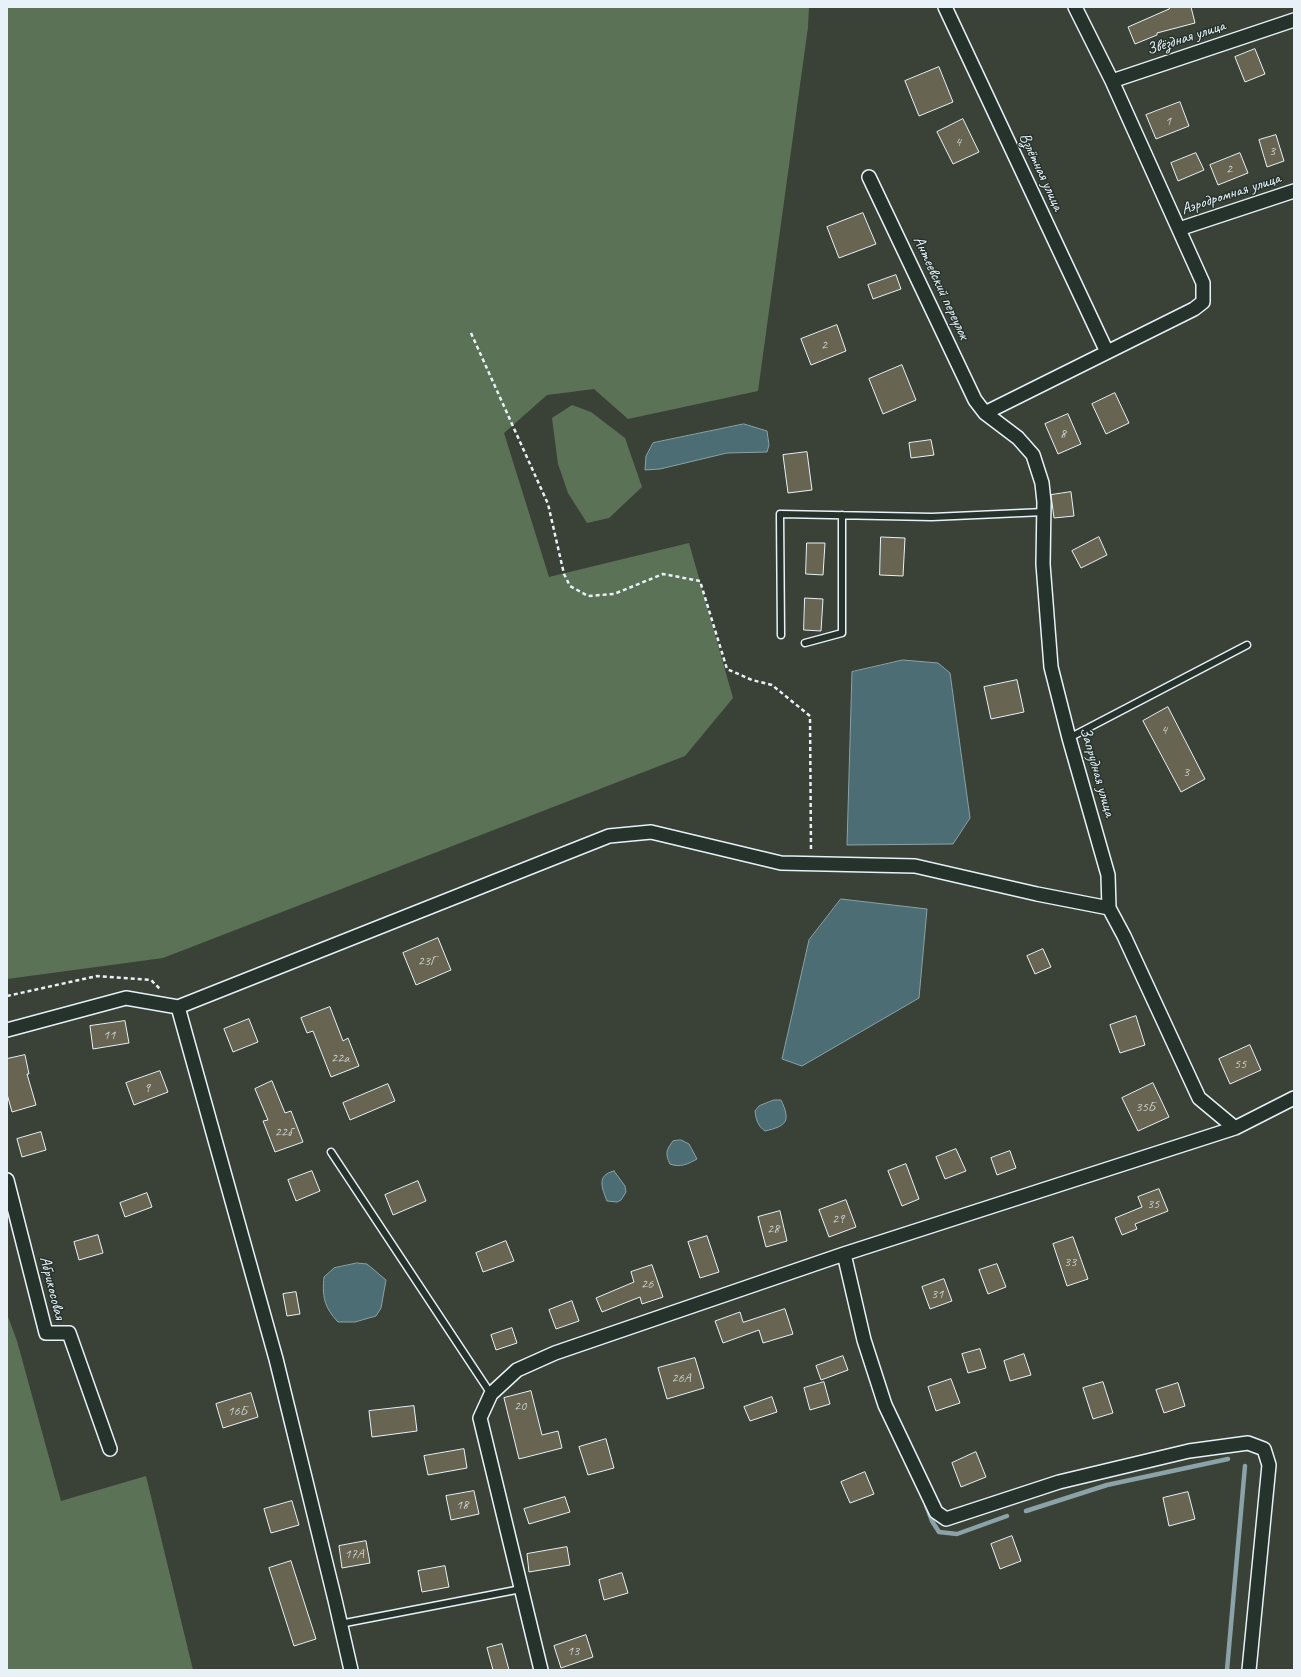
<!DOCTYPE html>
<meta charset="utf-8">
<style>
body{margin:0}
#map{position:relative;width:1301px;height:1677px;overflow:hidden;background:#3a4238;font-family:Caveat,sans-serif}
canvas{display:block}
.frame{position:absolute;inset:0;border:8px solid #e8f1f8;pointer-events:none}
</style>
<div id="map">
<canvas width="1301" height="1677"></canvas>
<div class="frame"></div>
</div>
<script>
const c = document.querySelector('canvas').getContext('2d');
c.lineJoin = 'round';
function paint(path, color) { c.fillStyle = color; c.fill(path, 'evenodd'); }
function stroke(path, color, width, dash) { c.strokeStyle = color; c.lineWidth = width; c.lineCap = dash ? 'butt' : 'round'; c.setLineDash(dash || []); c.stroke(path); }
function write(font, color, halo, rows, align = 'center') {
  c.font = font + ' Caveat,sans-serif'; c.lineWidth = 3; c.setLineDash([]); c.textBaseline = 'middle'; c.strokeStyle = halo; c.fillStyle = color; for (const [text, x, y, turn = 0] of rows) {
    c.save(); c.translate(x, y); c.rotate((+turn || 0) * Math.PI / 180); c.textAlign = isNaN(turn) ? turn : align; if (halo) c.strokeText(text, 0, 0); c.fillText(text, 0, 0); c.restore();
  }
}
paint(new Path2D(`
 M7 7H809L808 27 758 391 628 419 594 389 547 395 504 433 549 577 689 543 733 698 685 756 163 958 7 979Z
 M572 405 591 412 625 438 642 487 609 518 587 523 568 493 558 464 552 418Z
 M7 1314 17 1341 61 1501 146 1476 193 1670H7Z`), '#5c7256');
const water = new Path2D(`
 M744 424 767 431 769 445 767 452 727 453 660 469 645 470 646 456 653 443Z
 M903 660 938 663 950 673 970 818 953 844 847 845 852 672Z
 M841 899 927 909 919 998 802 1066 782 1059 809 940Z
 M774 1100H781C791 1121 787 1126 765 1131 758 1126 756 1120 755 1111L759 1106Z
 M681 1140 689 1144 697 1159C688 1164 680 1168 670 1164 665 1154 666 1150 673 1141Z
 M614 1171 625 1186 626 1192 621 1200 617 1202 607 1201C602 1188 596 1175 614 1171Z
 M357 1263 367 1264 386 1280 381 1308 376 1316 355 1322H338C324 1307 322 1296 324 1277L334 1268Z`);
paint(water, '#4c6d73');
stroke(water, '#8aa2a8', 1);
stroke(new Path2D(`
 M926 1505 932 1521 939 1532 957 1534 1007 1516
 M1026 1511 1107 1485 1228 1459
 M1227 1670 1245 1466`), '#8aa2a8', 4.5);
const building = new Path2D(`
 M1169 7H1191L1195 23 1157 33V35L1135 44 1128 27 1169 9Z
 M1255 49 1265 74 1245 82 1235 57Z
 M939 67 953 102 919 116 905 81Z
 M1180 102 1189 126 1156 139 1146 115Z
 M963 119 979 152 953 164 937 132Z
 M1276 135 1284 161 1267 167 1259 140Z
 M1196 153 1204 170 1178 181 1171 163Z
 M1240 153 1248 173 1218 185 1210 165Z
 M863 213 876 244 839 258 827 227Z
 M896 275 901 289 873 299 868 285Z
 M837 325 846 351 811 365 801 339Z
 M902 365 916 400 883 414 869 379Z
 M1115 393 1129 423 1106 434 1092 404Z
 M1068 414 1081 444 1058 454 1045 424Z
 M931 440 934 455 911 458 909 443Z
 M807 452 812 490 788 493 783 455Z
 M1071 492 1074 516 1054 518 1051 495Z
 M881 537 905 538 903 576 880 575Z
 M1099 537 1107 555 1081 568 1072 551Z
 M807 543H825L823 575 806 574Z
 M805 598 823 599 821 631 804 630Z
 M1017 680 1024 712 991 719 984 687Z
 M1168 707 1205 779 1181 792 1143 721Z
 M438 938 451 970 416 985 403 953Z
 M1043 949 1051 967 1035 974 1027 956Z
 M330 1007 343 1041 348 1038 359 1066 331 1077 313 1031 307 1033 301 1018Z
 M1136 1016 1145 1045 1120 1053 1110 1025Z
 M249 1019 258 1042 233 1052 224 1029Z
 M125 1021 129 1043 93 1049 90 1026Z
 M1250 1045 1261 1070 1230 1084 1219 1059Z
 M25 1055 29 1074H27L36 1105 12 1112 7 1094V1059Z
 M160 1071 168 1092 134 1105 126 1083Z
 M272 1081 285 1113 291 1111 303 1142 275 1152 263 1121 268 1120 255 1089Z
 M1153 1083 1169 1117 1138 1131 1122 1098Z
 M388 1084 395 1101 350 1120 343 1103Z
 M41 1132 46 1150 22 1157 17 1139Z
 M956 1149 966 1171 945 1179 936 1157Z
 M1010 1151 1016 1168 997 1175 991 1158Z
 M906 1164 919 1199 902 1206 888 1171Z
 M312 1171 320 1191 296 1201 288 1180Z
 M418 1181 426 1201 393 1215 385 1195Z
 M1159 1189 1168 1211 1135 1224 1137 1229 1122 1235 1115 1218 1142 1207 1138 1197Z
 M147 1193 152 1207 125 1217 120 1203Z
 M846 1200 856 1227 829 1237 819 1210Z
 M780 1211 787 1241 766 1247 758 1217Z
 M98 1235 103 1253 79 1260 74 1242Z
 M707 1236 719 1272 700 1278 688 1242Z
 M1073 1237 1088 1279 1067 1286 1053 1244Z
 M506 1241 514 1261 483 1272 476 1253Z
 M997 1264 1006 1287 988 1294 979 1270Z
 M652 1265 663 1297 642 1304 640 1297 602 1312 596 1298 634 1282 631 1272Z
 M944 1279 952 1301 930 1309 922 1287Z
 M296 1292 300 1314 287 1316 283 1294Z
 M572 1301 579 1321 556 1329 549 1310Z
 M785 1309 793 1334 763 1343 759 1330 723 1343 715 1321 740 1312 743 1322Z
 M512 1328 517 1343 496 1350 491 1335Z
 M980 1349 986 1368 968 1373 962 1354Z
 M1024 1354 1031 1375 1010 1381 1004 1361Z
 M843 1356 848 1370 821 1380 816 1366Z
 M695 1358 704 1388 667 1399 658 1368Z
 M951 1379 960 1403 936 1411 928 1387Z
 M824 1382 830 1404 810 1410 804 1388Z
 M1103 1382 1113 1413 1093 1419 1083 1388Z
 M1178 1383 1185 1406 1164 1413 1156 1390Z
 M531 1391 542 1435 558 1431 562 1448 519 1459 504 1398Z
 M251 1393 258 1417 223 1428 216 1404Z
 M772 1397 777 1412 750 1421 744 1407Z
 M414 1406 417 1431 372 1437 369 1411Z
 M606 1439 614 1468 588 1475 579 1447Z
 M464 1449 467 1468 428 1475 424 1456Z
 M976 1452 986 1477 961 1487 952 1463Z
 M865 1472 874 1494 850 1503 841 1482Z
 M474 1491 479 1514 451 1520 446 1496Z
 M1188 1492 1195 1519 1169 1526 1163 1498Z
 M565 1497 570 1512 529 1524 524 1509Z
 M292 1501 299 1525 271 1533 264 1509Z
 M1012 1536 1021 1561 1000 1569 991 1544Z
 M366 1541 370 1563 342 1568 339 1546Z
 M567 1547 570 1565 529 1572 527 1554Z
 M291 1561 316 1639 294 1646 269 1568Z
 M445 1566 449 1587 422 1592 418 1571Z
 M622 1573 628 1593 604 1600 599 1580Z
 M586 1635 593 1657 561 1668 554 1646Z
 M502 1644 509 1670H493L487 1648Z`);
paint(building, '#676551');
stroke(building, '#e8f1f8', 1);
const service = new Path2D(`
 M781 635 780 514 932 517 1044 512
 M805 643 842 633V515
 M1069 738 1247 645
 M331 1152 491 1394
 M340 1624 521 1589`);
const minor = new Path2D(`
 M945 7 1107 352
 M1112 81 1294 20
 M869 177 975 400 985 413 1018 438 1033 455 1042 483 1044 502 1043 564 1051 667 1069 738 1108 875 1109 908 1124 936 1199 1098 1235 1128
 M1179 229 1294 191
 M985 413 1194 309 1203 302V283L1112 81 1075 7
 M7 1030 126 998 178 1007
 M7 1180 46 1333H69L110 1449
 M844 1254 864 1340 885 1405 936 1512 946 1519 1059 1482 1189 1451 1248 1443 1264 1449 1269 1465 1249 1670
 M351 1670 335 1600 276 1359 178 1007 609 836 651 832 781 863 915 866 1037 894 1109 908
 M541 1670 480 1418 491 1394 517 1370 555 1353 844 1254 1235 1128 1294 1098`);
stroke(service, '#e8f1f8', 9);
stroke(minor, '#e8f1f8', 16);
stroke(new Path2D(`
 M471 333 548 504 564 574 570 586 588 596 614 594 663 574 700 581 727 669 752 680 772 685 810 716 811 851
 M7 996 97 976 151 980 161 990`), '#e8f1f8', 2.5, [4, 3]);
stroke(service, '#26332d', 6);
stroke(minor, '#26332d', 13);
write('14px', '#c8cece', null, [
 ["1",1168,121],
 ["4",958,142],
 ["3",1272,151],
 ["2",1229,169],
 ["2",824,345],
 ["8",1063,434],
 ["4",1164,730],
 ["3",1186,772],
 ["23Г",427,961],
 ["11",109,1035],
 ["22а",340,1058],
 ["55",1240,1064],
 ["9",147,1088],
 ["35Б",1145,1107],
 ["22б",283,1132],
 ["35",1153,1204],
 ["29",838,1219],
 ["28",773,1229],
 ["33",1070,1262],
 ["26",647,1284],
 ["31",937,1294],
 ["26А",681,1378],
 ["20",520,1406],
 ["16Б",237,1411],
 ["18",462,1505],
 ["17А",354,1554],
 ["13",573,1651]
]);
write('16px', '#e8f1f8', '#26332d', [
 ["Звёздная улица",1186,38,-18],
 ["Взлётная улица",1041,172,65],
 ["Аэродромная улица",1231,194,-18],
 ["Антеевский переулок",941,288,65],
 ["Запрудная улица",1097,772,74],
 ["Абрикосовая",52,1288,76]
]);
</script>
